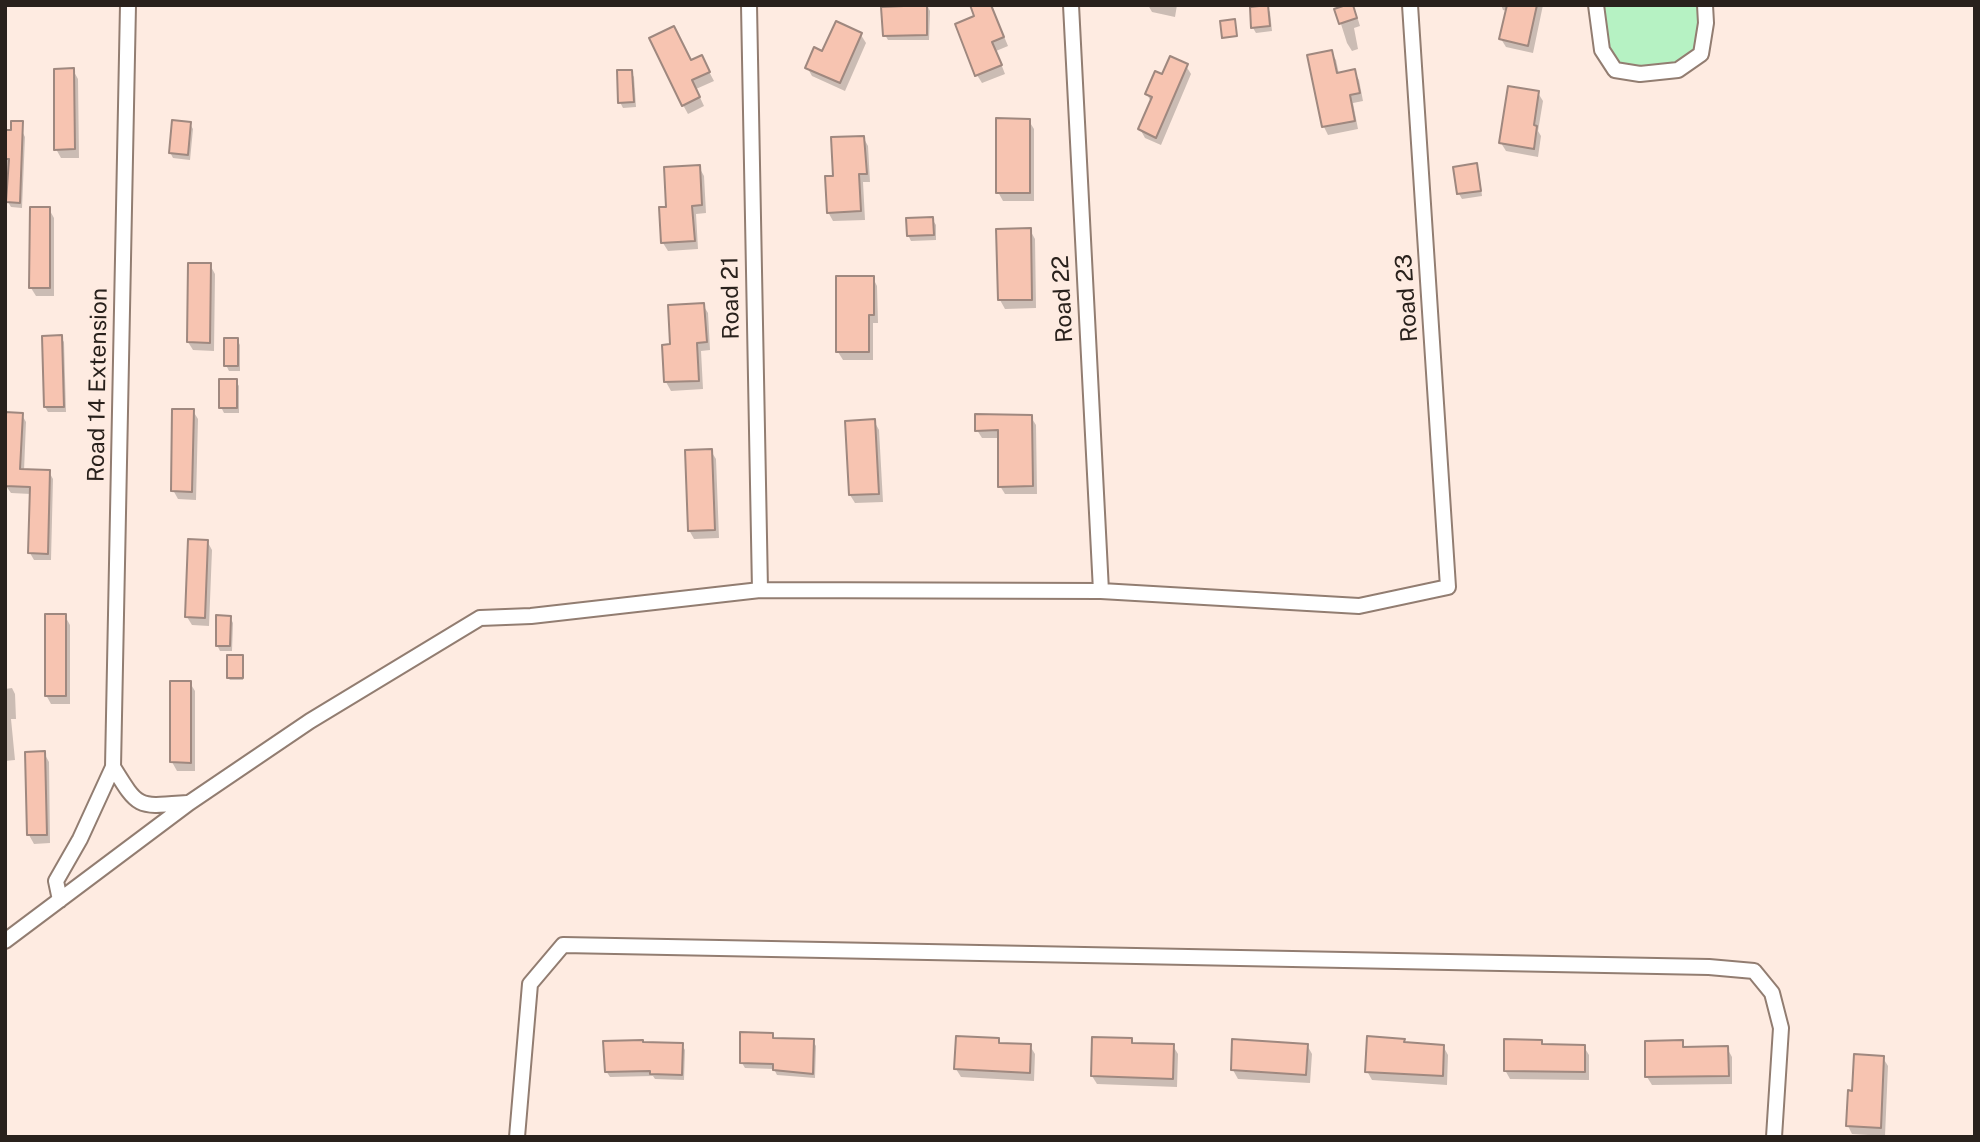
<!DOCTYPE html>
<style>
body{margin:0}
#map{position:relative;width:1980px;height:1142px;overflow:hidden;background:#feebe1;font-family:"Public Sans",sans-serif}
canvas{display:block}
.frame{position:absolute;inset:0;border:7px solid #29211c;pointer-events:none}
</style>
<div id="map">
<canvas width="1980" height="1142"></canvas>
<div class="frame"></div>
</div>
<script>
const c = document.querySelector('canvas').getContext('2d');
c.lineJoin = 'round';
function paint(path, color) { c.fillStyle = color; c.fill(path, 'evenodd'); }
function stroke(path, color, width, dash) { c.strokeStyle = color; c.lineWidth = width; c.lineCap = dash ? 'butt' : 'round'; c.setLineDash(dash || []); c.stroke(path); }
function write(font, color, halo, rows, align = 'center') {
  c.font = font + ' "Public Sans",sans-serif'; c.lineWidth = 7; c.setLineDash([]); c.textBaseline = 'middle'; c.strokeStyle = halo; c.fillStyle = color; for (const [text, x, y, turn = 0] of rows) {
    c.save(); c.translate(x, y); c.rotate((+turn || 0) * Math.PI / 180); c.textAlign = isNaN(turn) ? turn : align; if (halo) c.strokeText(text, 0, 0); c.fillText(text, 0, 0); c.restore();
  }
}
paint(new Path2D(`
 M1596 5H1705L1701 54 1678 70H1615Z`), '#b6f2c3');
paint(new Path2D(`
 M927 5 930 11 929 40H888L885 35Z
 M991 5 1008 46 996 51 1005 74 982 83 977 75 976 17Z
 M1148 5H1177L1175 17 1152 12Z
 M1335 5H1352L1356 13 1360 26 1354 28 1358 49 1352 51 1347 43Z
 M1501 5H1543L1533 53 1506 47 1501 39 1507 11 1503 10Z
 M1267 7 1270 12 1272 31 1256 33 1253 28Z
 M861 35 866 43 845 91 812 76 807 67 823 53Z
 M1331 52 1336 60 1339 74 1354 71 1359 80 1363 101 1353 103 1358 129 1328 135 1324 127 1309 56Z
 M691 62 706 66 714 81 696 89 704 106 688 114 683 105Z
 M1186 66 1191 74 1161 145 1145 138 1140 129 1151 102 1147 94 1163 77Z
 M73 70 78 79 79 158H61L56 149Z
 M631 72 634 77 636 107 623 108 620 102Z
 M1538 93 1543 101 1538 131 1541 136 1538 157 1506 151 1501 143Z
 M1029 121 1034 129V201H1003L998 192Z
 M190 124 193 129 190 160 173 158 170 152Z
 M22 131 25 137 22 208 11 207 8 202 9 182H5V148H8Z
 M863 137 868 146 870 182H863L865 220 833 221 828 212 834 177Z
 M1476 165 1479 171 1482 196 1462 199 1459 194Z
 M699 167 704 176 706 213 696 214 698 249 668 251 663 243 668 209Z
 M49 209 54 218V296H36L31 288Z
 M932 219 936 225V240L911 241 908 235Z
 M1030 230 1035 239 1036 308 1005 309 1000 300Z
 M210 265 215 274 214 351 193 350 188 342Z
 M873 278 877 286 878 323H873V360H843L838 352Z
 M703 305 708 313 710 350 701 351 703 389 671 391 666 382 663 346H672Z
 M61 337 64 342 66 412H48L45 407Z
 M237 339 240 345V371H229L226 365Z
 M236 381 239 386V413H224L221 407Z
 M193 411 198 419 196 500 178 499 173 490Z
 M22 415 26 422 24 471 49 472 53 479 51 560H34L30 553 31 494 11 493 6 486Z
 M1031 417 1036 425 1037 494H1005L1000 486 999 438H982L977 430Z
 M874 421 879 430 883 502 855 503 850 495Z
 M711 451 716 459 719 538 694 539 689 530Z
 M207 541 212 550 209 626 192 625 187 617Z
 M65 616 70 625V704H51L46 695Z
 M230 617 233 623 232 651H220L217 645Z
 M242 657 243 680H230L228 678Z
 M190 683 195 691V771H177L172 762Z
 M12 688 15 694 16 719H11L15 760 5 761V689Z
 M44 753 49 762 50 843 34 844 29 835Z
 M772 1035 775 1040 813 1041 816 1046 815 1078 777 1075 774 1069 745 1068 742 1063Z
 M998 1040 1000 1044 1030 1046 1035 1054 1034 1081 961 1077 956 1069Z
 M1131 1040 1134 1044 1173 1046 1178 1054 1177 1087 1097 1084 1092 1076Z
 M1404 1040 1406 1044 1443 1046 1448 1055 1447 1085 1372 1080 1367 1071Z
 M1541 1042 1543 1046 1584 1047 1589 1055V1080L1510 1079 1505 1070Z
 M1682 1042 1686 1049 1727 1048 1732 1057V1084L1652 1085 1647 1077Z
 M682 1045 685 1050 684 1080 655 1079 653 1076 610 1077 606 1071Z
 M1307 1045 1312 1054 1310 1083 1238 1079 1233 1070Z
 M1883 1058 1888 1066 1885 1136 1852 1134 1848 1126 1854 1093Z`), '#0003');
const building = new Path2D(`
 M927 5V35L883 36 881 7Z
 M970 5H991L1004 37 992 42 1002 65 975 76 955 24 974 16Z
 M1268 5 1270 26 1251 28 1250 7Z
 M1346 5H1353L1357 18 1339 24 1334 9Z
 M1507 5H1537L1528 46 1499 39Z
 M1235 19 1237 36 1222 38 1220 21Z
 M836 21 862 33 840 83 805 68 814 47 822 51Z
 M674 26 691 60 702 55 710 72 692 80 700 97 682 106 649 38Z
 M1332 50 1337 73 1355 69 1360 93 1350 95 1355 121 1322 127 1307 55Z
 M1170 56 1188 64 1156 138 1138 129 1152 97 1145 94 1155 71 1162 74Z
 M74 68 75 149 54 150V69Z
 M617 70H632L634 102 618 103Z
 M1508 86 1539 91 1534 125 1537 126 1534 149 1499 143Z
 M996 118 1030 119V193H996Z
 M172 120 191 122 188 155 169 153Z
 M11 121H23L20 203 6 202 9 159H6V130H11Z
 M864 136 867 174H859L861 211 827 213 825 176H833L831 137Z
 M1477 163 1481 191 1457 194 1453 167Z
 M700 165 702 205 692 206 695 241 661 243 659 207H666L664 167Z
 M30 207H50V288H29Z
 M933 217 934 235 907 236 906 218Z
 M1031 228 1032 300H998L996 229Z
 M188 263H211L210 343 187 342Z
 M836 276H874V315H869V352H836Z
 M704 303 707 342 697 343 699 381 664 382 662 345 670 344 668 305Z
 M62 335 64 407H44L42 336Z
 M224 338H238V366H224Z
 M219 379H237V408H219Z
 M172 409H194L192 492 171 491Z
 M5 412 23 413 20 469 50 470 48 554 28 553 30 487 5 486Z
 M975 414 1032 415 1033 486 998 487V430L975 431Z
 M875 419 879 494 849 495 845 421Z
 M712 449 715 530 688 531 685 450Z
 M188 539 208 540 205 618 185 617Z
 M45 614H66V696H45Z
 M216 615 231 616 230 646H216Z
 M227 655H243V678H227Z
 M170 681H191V763L170 762Z
 M45 751 47 835H27L25 752Z
 M740 1032 773 1033V1038L814 1039 813 1074 773 1070V1064L740 1063Z
 M956 1036 999 1038V1043L1031 1044 1030 1073 954 1069Z
 M1367 1036 1405 1039 1404 1042 1444 1045 1443 1076 1365 1072Z
 M1092 1037 1132 1038V1043L1174 1044 1173 1079 1091 1076Z
 M1232 1039 1308 1044 1306 1075 1231 1070Z
 M1504 1039 1542 1040V1044L1585 1045V1072L1504 1071Z
 M643 1040V1042L683 1043 682 1075 650 1074V1071L605 1072 603 1041Z
 M1683 1040V1047L1728 1046 1729 1076 1645 1077V1041Z
 M1854 1054 1884 1056 1881 1128 1846 1126 1848 1090 1852 1091Z`);
paint(building, '#f7c4b1');
stroke(building, '#9f887f', 2);
const minor = new Path2D(`
 M749 5 760 590
 M1071 5 1101 591
 M1596 5 1602 50 1615 70 1640 74 1678 70 1701 54 1706 23 1705 5
 M113 767C139 809 137 807 187 803
 M60 900 56 881 80 839 113 767 128 5
 M5 941 189 803 310 721 480 618 531 616 760 590 1101 591 1359 606 1448 587 1410 5
 M517 1137 530 984 563 945 1709 967 1754 971 1772 993 1781 1028 1774 1137`);
stroke(minor, '#927d71', 18);
stroke(minor, '#fff', 14);
write('23px', '#29211c', '#feebe1', [
 ["Road 21",731,298,-91],
 ["Road 23",1407,298,-94],
 ["Road 22",1063,299,-93],
 ["Road 14 Extension",98,385,-89]
]);
</script>
